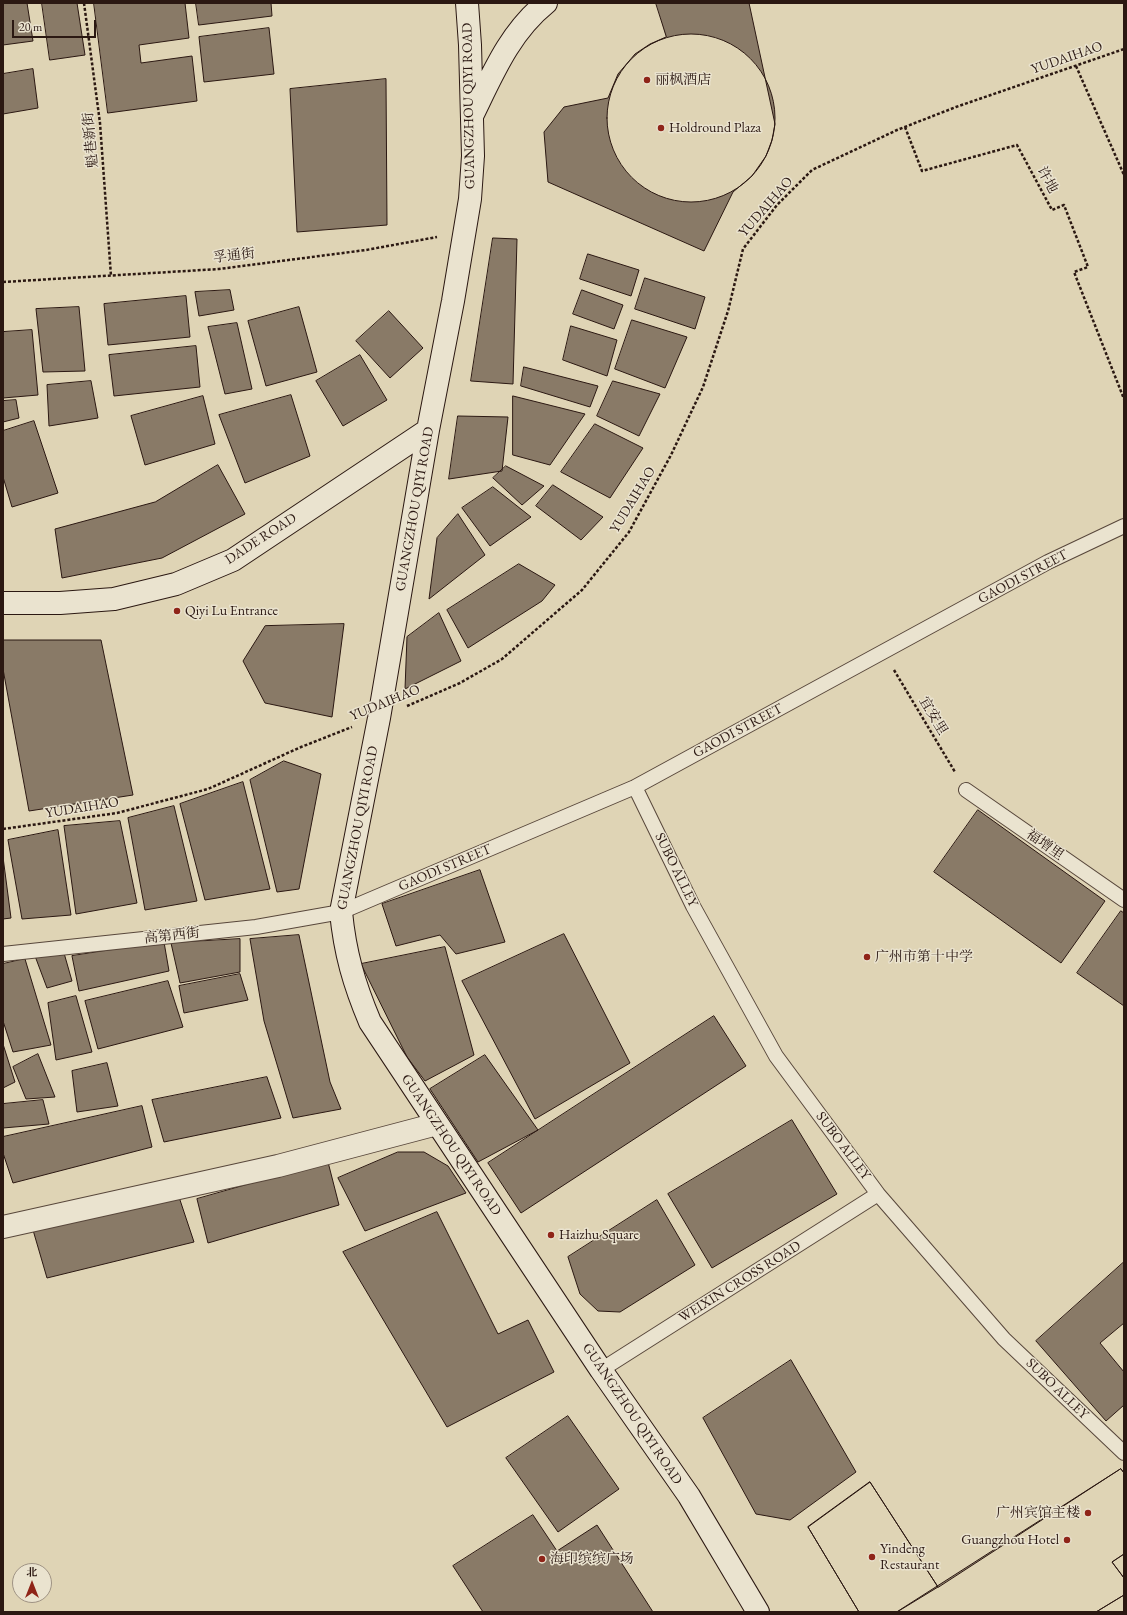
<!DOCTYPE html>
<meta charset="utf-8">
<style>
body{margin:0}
#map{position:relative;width:1127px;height:1615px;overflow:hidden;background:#dfd4b5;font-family:"EB Garamond","Noto Serif SC",serif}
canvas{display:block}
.frame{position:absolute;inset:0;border:4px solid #2b1812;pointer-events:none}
.north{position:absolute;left:12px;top:1563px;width:40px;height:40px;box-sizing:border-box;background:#eae3cf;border:1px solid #9e9283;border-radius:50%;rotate:0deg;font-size:11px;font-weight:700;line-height:16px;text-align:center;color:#2b1812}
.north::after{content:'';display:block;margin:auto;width:14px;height:18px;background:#8f2418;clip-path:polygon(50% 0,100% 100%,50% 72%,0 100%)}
.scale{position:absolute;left:12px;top:20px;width:84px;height:18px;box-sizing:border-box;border:2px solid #2b1812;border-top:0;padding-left:5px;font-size:12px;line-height:14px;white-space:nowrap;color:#2b1812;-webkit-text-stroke:3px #eae3cf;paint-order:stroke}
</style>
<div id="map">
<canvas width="1127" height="1615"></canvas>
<div class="frame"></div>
<div class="north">北</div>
<div class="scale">20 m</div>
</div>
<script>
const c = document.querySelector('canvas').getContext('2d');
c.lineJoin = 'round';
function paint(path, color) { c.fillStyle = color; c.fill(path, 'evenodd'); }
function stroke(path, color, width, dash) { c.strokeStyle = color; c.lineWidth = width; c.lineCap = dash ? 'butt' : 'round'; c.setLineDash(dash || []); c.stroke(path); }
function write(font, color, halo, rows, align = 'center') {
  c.font = font + ' "EB Garamond","Noto Serif SC",serif'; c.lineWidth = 3; c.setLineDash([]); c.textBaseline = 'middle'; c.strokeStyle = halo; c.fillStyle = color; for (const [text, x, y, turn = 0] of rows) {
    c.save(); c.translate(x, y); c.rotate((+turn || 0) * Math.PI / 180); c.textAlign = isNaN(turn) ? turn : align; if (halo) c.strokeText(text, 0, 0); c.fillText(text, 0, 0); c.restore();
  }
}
const building = new Path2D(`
 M3 3H27L33 41 3 45Z
 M42 3H77L85 55 50 60Z
 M94 3H185L189 38 139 45 141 63 192 56 197 101 108 113Z
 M196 3H271L272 16 199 25Z
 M656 3H749L775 124 772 140 766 156 752 176 733 192 704 251 548 182 544 132 564 107 608 98 618 74 635 54 650 44 666 37Z
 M269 28 274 74 204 82 199 37Z
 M607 118a84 84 0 1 1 168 0a84 84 0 1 1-168 0Z
 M33 69 38 108 3 114V74Z
 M386 79 387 225 297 232 290 89Z
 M493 238 517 239 513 384 471 381Z
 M588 254 639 270 631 296 580 279Z
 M645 278 705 297 695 329 635 309Z
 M230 290 234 310 199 316 195 292Z
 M582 290 623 305 614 329 573 314Z
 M186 296 190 337 108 345 104 304Z
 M79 307 85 371 43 372 36 309Z
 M299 307 317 372 266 386 248 321Z
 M389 311 423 348 390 378 356 341Z
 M632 320 687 337 665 388 615 369Z
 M237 323 252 389 225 394 208 327Z
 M571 326 617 340 607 376 563 360Z
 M32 330 38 395 3 398V332Z
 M196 346 200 387 114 396 109 355Z
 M360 355 387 400 343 426 316 381Z
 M524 367 598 386 590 407 521 386Z
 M91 381 98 418 49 426 47 385Z
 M613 381 660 394 639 436 597 416Z
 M291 395 310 456 245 483 219 415Z
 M203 396 215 444 145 465 131 416Z
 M513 396 585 414 550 465 513 455Z
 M16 400 19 418 3 422V401Z
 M458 416 508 417 502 471 449 479Z
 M34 421 58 493 12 507 3 477V431Z
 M595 424 643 448 610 498 561 472Z
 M218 465 245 514 162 558 62 578 55 529 155 502Z
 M506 466 544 486 522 505 493 478Z
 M553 485 603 517 581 540 536 506Z
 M493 487 531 517 490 546 462 508Z
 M458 514 485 555 429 599 437 538Z
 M519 564 555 585 542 601 468 648 447 610Z
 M439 613 461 661 405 689 407 637Z
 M344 624 332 717 265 703 243 661 265 626Z
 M3 640H101L133 795 29 811 3 669Z
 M284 761 321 774 299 889 277 892 250 780Z
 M243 782 270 889 205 900 180 804Z
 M174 806 197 901 145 910 128 818Z
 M978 810 1105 901 1061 963 934 872Z
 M120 821 137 903 76 914 64 826Z
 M58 830 71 915 22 919 8 840Z
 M3 857 11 918 3 919Z
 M480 870 505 942 456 954 440 935 396 946 382 904Z
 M1121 911 1124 913V1006L1077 973Z
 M564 934 630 1063 535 1119 462 981Z
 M299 935 330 1082 341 1109 293 1118 264 1021 250 939Z
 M240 939V972L180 983 171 943Z
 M164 942 169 971 79 991 72 956Z
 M445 947 474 1055 425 1081 407 1057 361 964Z
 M64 953 72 981 47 988 35 956Z
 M25 959 51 1045 13 1052 3 1021V964Z
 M240 974 248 1000 184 1013 179 986Z
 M168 981 183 1027 98 1049 85 1001Z
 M76 996 92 1052 56 1060 48 1003Z
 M714 1016 746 1066 521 1213 488 1163Z
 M3 1044 15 1082 3 1088Z
 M38 1054 55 1097 26 1099 13 1067Z
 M485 1055 538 1130 478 1162 430 1089Z
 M107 1063 118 1106 77 1112 72 1071Z
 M267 1077 281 1118 164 1142 152 1100Z
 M43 1100 49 1124 3 1128V1104Z
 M142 1106 152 1147 13 1183 3 1153V1137Z
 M792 1120 837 1194 712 1268 668 1194Z
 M398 1152H424L448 1166 466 1193 365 1231 338 1178Z
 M328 1162 339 1205 208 1243 197 1199Z
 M179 1197 194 1242 47 1278 33 1230Z
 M657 1200 695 1265 620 1312 598 1311 580 1294 568 1257Z
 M437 1212 498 1334 528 1320 554 1372 447 1427 343 1252Z
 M1124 1262V1323L1100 1343 1124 1372V1405L1106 1421 1036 1341Z
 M791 1360 856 1472 790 1520 756 1514 703 1418Z
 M568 1416 619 1489 558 1532 506 1458Z
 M1121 1469 1124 1473V1554L1112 1562 1124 1578V1595L1096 1612H859L808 1527 870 1482 938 1587Z
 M1121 1469 1124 1473V1554L1112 1562 1124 1578V1595L1096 1612H897Z
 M870 1482 938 1587 897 1612H859L808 1527Z
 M533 1515 557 1551 597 1525 653 1612H483L453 1566Z`);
paint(building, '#897a67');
stroke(building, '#2b1812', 1);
const service = new Path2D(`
 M635 787 693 906 776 1056 878 1194 1004 1339 1124 1453
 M966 790 1124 900
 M3 954 256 927 341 912 635 787 1048 562 1124 526
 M601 1370 878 1194`);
const tertiary = new Path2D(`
 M3 1227 278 1166 437 1124`);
const secondary = new Path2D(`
 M467 3 470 45 473 156 470 199 453 301 428 430 379 718 341 912C345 953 354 984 370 1022L601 1370 689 1496 758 1612
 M473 114C493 73 510 32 546 3
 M3 603H60L114 599 176 584 233 560 428 430`);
stroke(service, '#58473b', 16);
stroke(tertiary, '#58473b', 24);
stroke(secondary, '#2b1812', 24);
stroke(new Path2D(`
 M84 3 100 123 111 276
 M1076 66 1124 175
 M905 127 922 171 1017 145 1052 210 1064 205 1088 267 1074 272 1124 399
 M3 282 219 269 366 250 437 237
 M894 670 955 772
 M407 706 460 683 502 659 582 590 629 532 671 455 703 387 728 311 743 249 777 205 812 170 897 130 956 107 1124 49
 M3 829 117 813 208 789 301 747 352 727`), '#2b1812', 2.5, [3, 2]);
stroke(service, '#eae3cf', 14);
stroke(tertiary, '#eae3cf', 22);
stroke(secondary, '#eae3cf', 22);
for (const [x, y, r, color] of [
 [647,80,4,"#8f2418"],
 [661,128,4,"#8f2418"],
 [177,611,4,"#8f2418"],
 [867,957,4,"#8f2418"],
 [551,1235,4,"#8f2418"],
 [1088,1513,4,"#8f2418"],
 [1067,1540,4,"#8f2418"],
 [872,1557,4,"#8f2418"],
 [542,1559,4,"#8f2418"]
]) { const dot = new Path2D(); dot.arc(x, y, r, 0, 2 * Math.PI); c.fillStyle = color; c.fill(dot); stroke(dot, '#eae3cf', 1.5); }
write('14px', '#2b1812', '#eae3cf', [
 ["YUDAIHAO",1067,58,-19],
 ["GUANGZHOU QIYI ROAD",469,106,-91],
 ["魁巷新街",91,140,-95],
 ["许地",1047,180,62],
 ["YUDAIHAO",766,207,-49],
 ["孚通街",234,256,-7],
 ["YUDAIHAO",633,500,-59],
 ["GUANGZHOU QIYI ROAD",415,509,-80],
 ["DADE ROAD",261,539,-33],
 ["GAODI STREET",1023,577,-28],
 ["YUDAIHAO",385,703,-22],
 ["宜安里",933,716,59],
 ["GAODI STREET",738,731,-28],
 ["YUDAIHAO",82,808,-9],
 ["GUANGZHOU QIYI ROAD",358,828,-79],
 ["福增里",1045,845,35],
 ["GAODI STREET",445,868,-23],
 ["SUBO ALLEY",676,870,64],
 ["高第西街",172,936,-6],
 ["GUANGZHOU QIYI ROAD",451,1145,56],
 ["SUBO ALLEY",843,1146,53],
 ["WEIXIN CROSS ROAD",740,1282,-32],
 ["SUBO ALLEY",1057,1389,44],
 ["GUANGZHOU QIYI ROAD",632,1414,56]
]);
write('14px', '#2b1812', '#eae3cf', [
 ["丽枫酒店",655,80],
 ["Holdround Plaza",669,128],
 ["Qiyi Lu Entrance",185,611],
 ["广州市第十中学",875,957],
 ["Haizhu Square",559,1235],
 ["广州宾馆主楼",1080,1513,"right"],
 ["Guangzhou Hotel",1059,1540,"right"],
 ["Yindeng",880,1549],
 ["Restaurant",880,1565],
 ["海印缤缤广场",550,1559]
], 'left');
</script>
